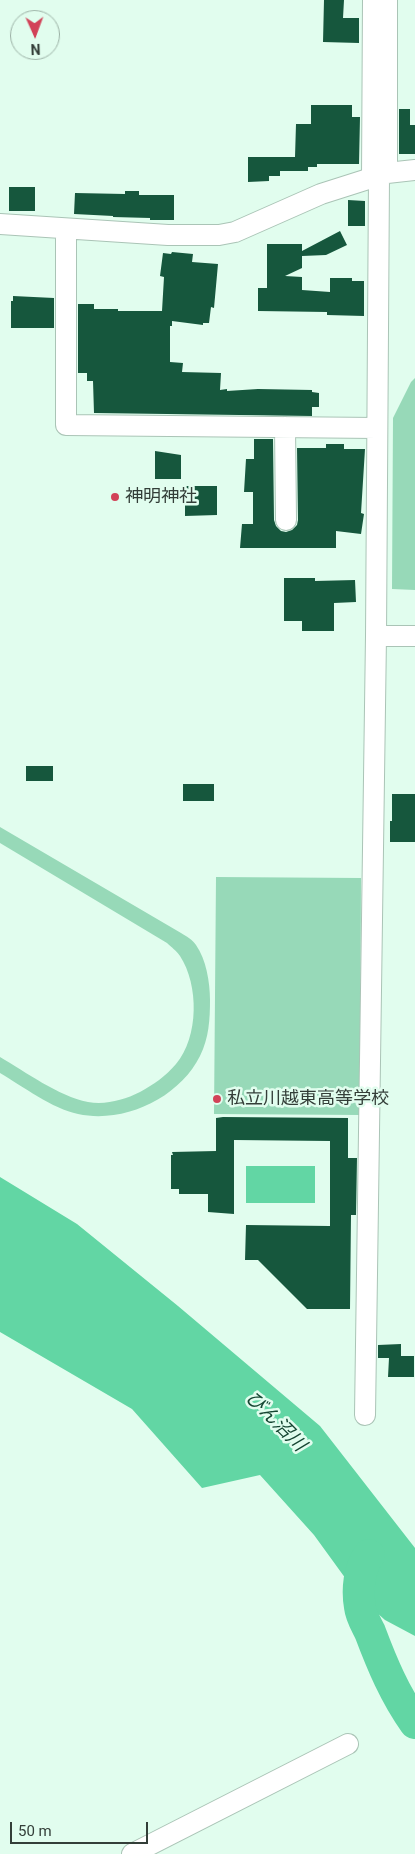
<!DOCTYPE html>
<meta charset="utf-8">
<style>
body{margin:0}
#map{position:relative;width:415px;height:1854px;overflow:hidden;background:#e1fdee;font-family:Roboto,sans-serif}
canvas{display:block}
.north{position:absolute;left:10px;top:10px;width:50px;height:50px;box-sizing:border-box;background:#e1fdee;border:1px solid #9bb1a5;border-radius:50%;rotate:178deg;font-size:14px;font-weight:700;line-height:20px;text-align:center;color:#333e38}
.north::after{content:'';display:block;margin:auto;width:18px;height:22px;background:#d24258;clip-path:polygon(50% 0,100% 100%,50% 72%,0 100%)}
.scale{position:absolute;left:10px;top:1822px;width:138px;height:22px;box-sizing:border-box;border:2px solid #333e38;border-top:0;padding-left:6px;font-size:15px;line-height:18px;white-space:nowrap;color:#333e38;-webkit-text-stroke:4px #e1fdee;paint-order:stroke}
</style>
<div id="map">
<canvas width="415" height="1854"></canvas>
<div class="north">N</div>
<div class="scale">50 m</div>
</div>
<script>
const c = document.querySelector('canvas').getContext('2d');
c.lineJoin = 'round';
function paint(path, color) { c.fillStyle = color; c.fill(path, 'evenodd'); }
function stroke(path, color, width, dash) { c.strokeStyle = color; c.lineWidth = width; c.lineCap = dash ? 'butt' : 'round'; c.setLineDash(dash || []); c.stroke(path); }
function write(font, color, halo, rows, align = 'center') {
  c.font = font + ' Roboto,"Noto Sans JP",sans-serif'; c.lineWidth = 5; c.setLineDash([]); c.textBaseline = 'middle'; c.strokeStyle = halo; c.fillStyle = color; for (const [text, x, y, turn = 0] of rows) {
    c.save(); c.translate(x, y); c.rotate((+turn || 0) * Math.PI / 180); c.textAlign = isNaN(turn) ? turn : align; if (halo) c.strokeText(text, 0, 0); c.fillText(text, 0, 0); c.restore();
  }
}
paint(new Path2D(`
 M415 378V590L392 589 393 418 411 382Z
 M0 827 181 933C186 936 193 940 196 945 206 959 210 982 210 1000 210 1019 209 1038 200 1056 179 1098 124 1124 78 1114 53 1109 22 1086 0 1073V1057C26 1072 58 1096 88 1102 106 1105 124 1100 140 1092 153 1085 166 1076 176 1064 199 1037 199 985 180 956 177 951 171 947 167 943L0 843Z
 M216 877 361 878 360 1115 214 1114Z`), '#97d9b8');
paint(new Path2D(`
 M246 1166H315V1203H246Z
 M0 1177 77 1224 178 1306 320 1426 415 1548V1636L385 1620 359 1597 314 1535 260 1475 202 1488 132 1409 0 1332Z`), '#62d6a4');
stroke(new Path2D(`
 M369 1555C359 1569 357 1590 360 1607 361 1616 366 1624 370 1632 382 1664 395 1695 415 1723`), '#62d6a4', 32);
paint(new Path2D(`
 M324 0H344L343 18H359V43L323 42Z
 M311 105H352V117H360L359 164H317V167H308V171H280V176H269V181L248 182V157H295L296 124H311Z
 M399 109H410V125H415V154H399Z
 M9 187H35V211H9Z
 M125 191H139V195H174V220H150V218L113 217V216L74 214 75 193 125 194Z
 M348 200 365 201V226H348Z
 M340 231 347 245 326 255 302 256V268L285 276 302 277V290L330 292V278H352V281H364V316L327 315V312L258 311V288H267V244H302V251Z
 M172 252 193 254 192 262 218 264 214 308 211 307 209 323H203V325L172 321V326H170V362L183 363 182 372 221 373 220 390 227 389V391L258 389 312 390V392L319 393V407H312V416L94 413 93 381H87V373H78V304H94V309H118V311H162L164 277 160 276 163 253 171 254Z
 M13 296 54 298V328H11V301H13Z
 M254 439H273L274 520 276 526 281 531 286 532 292 530 297 525 298 520 297 448H326V444H344V449H365L361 513 364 514 361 534 336 531V548H240L242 524H253V492H244L246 459H254Z
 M155 451 181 455V479H155Z
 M185 486H217V515L185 516Z
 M284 578H315V581L355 580 356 602 334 603V631H302V621H284Z
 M26 766H53V781H26Z
 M183 784H214V801H183Z
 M392 794H415V842H390V821H392Z
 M223 1117 348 1118V1158H357L356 1215H351L350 1309H307L258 1260H245L246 1225 330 1226V1141L234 1140V1214L208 1212V1194H179V1189H171V1155H173L172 1152 216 1151V1118Z
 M401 1344V1356H414V1377H388L389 1358H378V1345Z`), '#16573d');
const minor = new Path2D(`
 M387 0V173
 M372 178 373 0
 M0 224 168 235H219L235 232 321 194 387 173 415 170
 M66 230V425L377 428
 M285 427 286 520
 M376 636H415
 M365 1415 376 636 379 176
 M132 1854 348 1744`);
stroke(minor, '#aac4b6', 22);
stroke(minor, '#fff', 20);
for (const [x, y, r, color] of [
 [115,497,5,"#d24258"],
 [217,1099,5,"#d24258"]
]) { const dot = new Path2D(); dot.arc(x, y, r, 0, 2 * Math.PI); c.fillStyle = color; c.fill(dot); stroke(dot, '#e1fdee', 2); }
write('18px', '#333e38', '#e1fdee', [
 ["神明神社",125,497],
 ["私立川越東高等学校",227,1099]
], 'left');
write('italic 19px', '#154632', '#e1fdee', [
 ["びん沼川",275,1422,45]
]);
</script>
